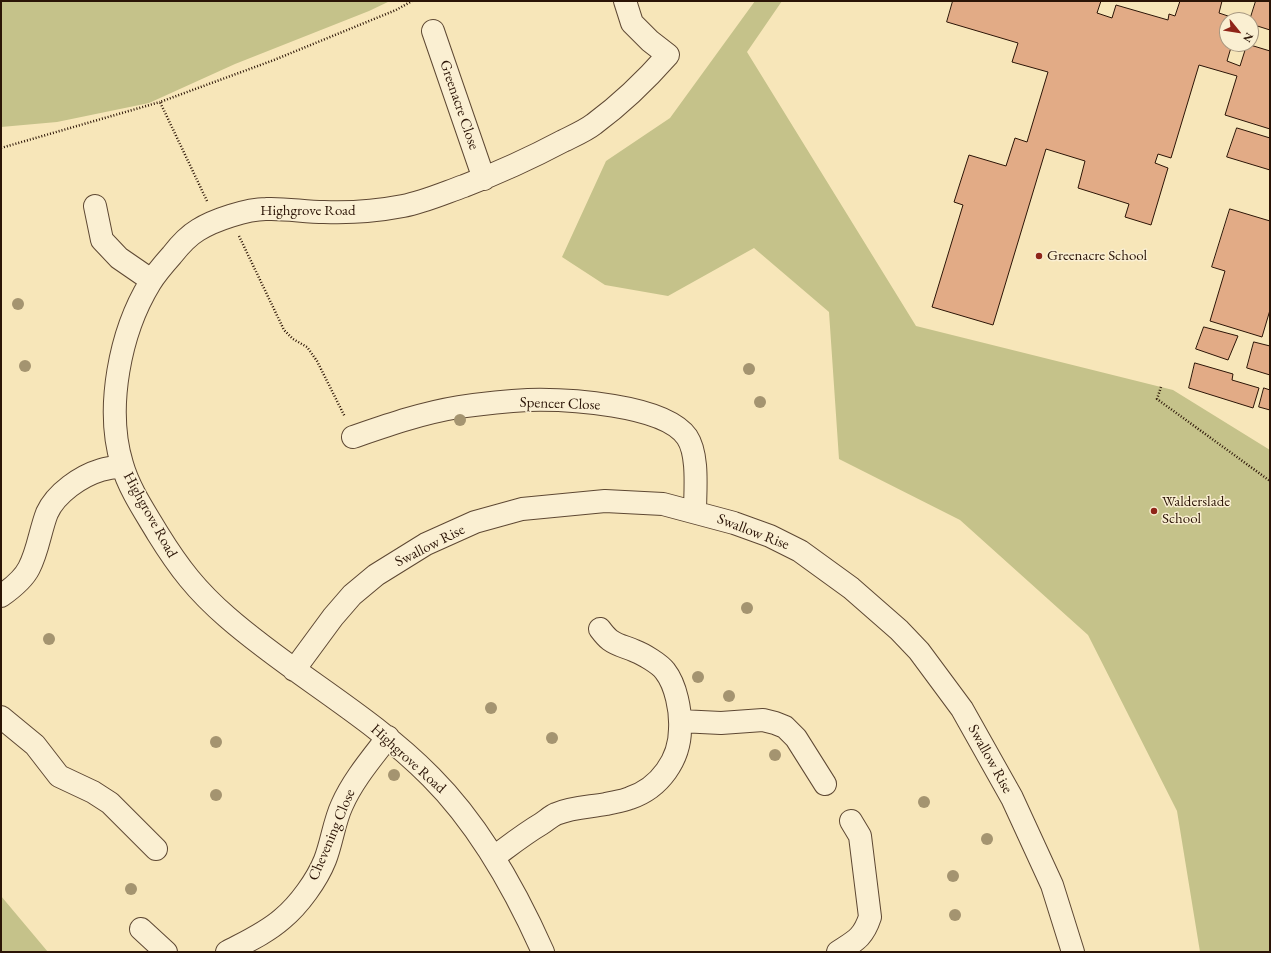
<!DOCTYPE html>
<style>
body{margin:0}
#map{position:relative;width:1271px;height:953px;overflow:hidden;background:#f7e6b9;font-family:"EB Garamond",serif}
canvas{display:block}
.frame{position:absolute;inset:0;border:2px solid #2b1406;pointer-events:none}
.north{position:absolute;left:1219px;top:12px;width:40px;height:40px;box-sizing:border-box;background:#faefd2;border:1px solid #a79780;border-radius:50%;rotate:120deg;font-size:11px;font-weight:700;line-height:16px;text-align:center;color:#2b1406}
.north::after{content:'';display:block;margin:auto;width:14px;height:18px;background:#8f2418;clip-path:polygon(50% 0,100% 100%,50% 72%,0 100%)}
</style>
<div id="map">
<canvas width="1271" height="953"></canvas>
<div class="frame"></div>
<div class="north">N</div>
</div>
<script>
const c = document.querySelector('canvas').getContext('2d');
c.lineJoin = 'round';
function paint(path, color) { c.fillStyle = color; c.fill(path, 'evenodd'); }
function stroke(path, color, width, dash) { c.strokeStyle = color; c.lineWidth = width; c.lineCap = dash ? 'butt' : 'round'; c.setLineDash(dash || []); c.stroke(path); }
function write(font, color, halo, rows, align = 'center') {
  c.font = font + ' "EB Garamond",serif'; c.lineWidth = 3; c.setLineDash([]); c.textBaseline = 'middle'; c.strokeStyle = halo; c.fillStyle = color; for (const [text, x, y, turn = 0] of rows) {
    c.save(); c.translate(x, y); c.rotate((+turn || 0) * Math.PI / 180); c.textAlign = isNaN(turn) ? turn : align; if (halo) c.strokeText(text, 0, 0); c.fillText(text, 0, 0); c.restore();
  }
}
paint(new Path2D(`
 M1 1H390L369 11 235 64 149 103 57 122 1 127Z
 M755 1H782L747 52 916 326 1173 390 1270 450V952H1200L1177 811 1088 635 960 520 839 459 829 312 754 248 668 296 605 285 562 257 606 161 670 118Z
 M1 896 48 952H1Z`), '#c5c28a');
const building = new Path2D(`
 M953 1H1101L1097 13 1112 18 1116 5 1168 20 1169 14 1175 16 1180 1H1222L1219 13 1240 20H1227V44H1232L1227 61 1240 66 1247 44 1270 51V129L1225 115 1237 76 1199 65 1171 158 1158 154 1155 163 1168 168 1151 225 1125 217 1129 204 1078 188 1085 161 1046 149 993 325 932 307 963 205 954 202 969 155 1006 166 1015 138 1027 142 1048 72 1012 62 1018 43 947 22Z
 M1256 1H1270V30L1251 24V20H1250Z
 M1237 128 1270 138V170L1227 157Z
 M1230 209 1270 221V310L1262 337 1210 321 1225 271 1212 267Z
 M1204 327 1238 336 1228 360 1196 349Z
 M1254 342 1270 346V375L1247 368Z
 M1195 363 1233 374 1232 380 1259 388 1253 408 1189 388Z
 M1264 388 1270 390V410L1259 407Z`);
paint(building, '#e2ab86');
stroke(building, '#2b1406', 1);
const minor = new Path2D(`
 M433 31 484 179
 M95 206 102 240 119 258 151 280
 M353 437C388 425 422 413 459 407 480 404 507 401 528 400 566 399 664 404 687 437 699 455 695 491 695 512
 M1 596C11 589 23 580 29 568 38 551 40 531 47 513 56 493 81 476 101 470 108 468 115 467 122 466
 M294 670 333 617 352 595 376 575 426 544 475 522 522 509 605 501 663 504 734 523 770 536 800 551 851 588 899 630 919 651 962 709 1012 798 1052 885 1073 952
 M1 717 35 745 59 776 93 792 110 803 156 849
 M680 721 721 723 763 720 775 723 785 727 796 738 825 784
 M494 857C509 846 524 834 541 824 546 821 551 816 556 814 572 807 590 807 606 804 614 802 623 801 630 798 660 788 680 759 680 729 681 711 676 685 665 671 660 664 643 654 635 651 627 647 618 646 610 640 606 637 603 633 600 629
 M141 929 166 952
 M227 952C246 942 266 933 282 919 299 905 317 880 325 860 332 842 334 822 342 805 353 780 372 758 388 737
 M543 952C515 889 480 826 431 777 370 715 292 674 227 617 197 591 179 568 158 534 145 512 129 489 122 464 105 408 120 332 150 283 156 273 164 264 172 255 179 246 188 236 198 230 214 220 247 209 266 209 285 208 305 212 324 212 350 213 377 211 403 206 424 202 444 193 464 186 498 173 531 158 563 141 573 136 585 131 594 124 621 104 646 80 668 55L650 41 632 23 625 1
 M838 952C855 941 863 938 870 917L860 836 851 821`);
stroke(minor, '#5e4833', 24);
stroke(new Path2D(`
 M1 148 160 102
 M207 201 160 102 274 60 396 10 412 1
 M239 236 284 330 293 339 307 347 317 361 345 417
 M1161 387 1157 399 1270 481`), '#2b1406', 2.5, [1, 2]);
stroke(minor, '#faefd2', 22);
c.fillStyle = '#a49470';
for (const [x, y] of [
 [18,304],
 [25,366],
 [749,369],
 [760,402],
 [460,420],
 [747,608],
 [49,639],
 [698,677],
 [729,696],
 [491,708],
 [552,738],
 [216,742],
 [775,755],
 [394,775],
 [216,795],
 [924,802],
 [987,839],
 [953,876],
 [131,889],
 [955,915]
]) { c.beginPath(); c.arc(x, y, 6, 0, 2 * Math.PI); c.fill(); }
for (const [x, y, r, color] of [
 [1039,256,4,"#8f2418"],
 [1154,511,4,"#8f2418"]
]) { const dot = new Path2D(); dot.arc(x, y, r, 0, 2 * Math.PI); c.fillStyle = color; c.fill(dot); stroke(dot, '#faefd2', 1.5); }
write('15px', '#2b1406', '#faefd2', [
 ["Greenacre Close",459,105,71],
 ["Highgrove Road",308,211],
 ["Spencer Close",560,404,2],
 ["Highgrove Road",150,515,61],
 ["Swallow Rise",753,532,21],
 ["Swallow Rise",430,546,-27],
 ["Highgrove Road",408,759,42],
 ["Swallow Rise",990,759,61],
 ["Chevening Close",332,835,-67]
]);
write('15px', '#2b1406', '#faefd2', [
 ["Greenacre School",1047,256],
 ["Walderslade",1162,502],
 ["School",1162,519]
], 'left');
</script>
